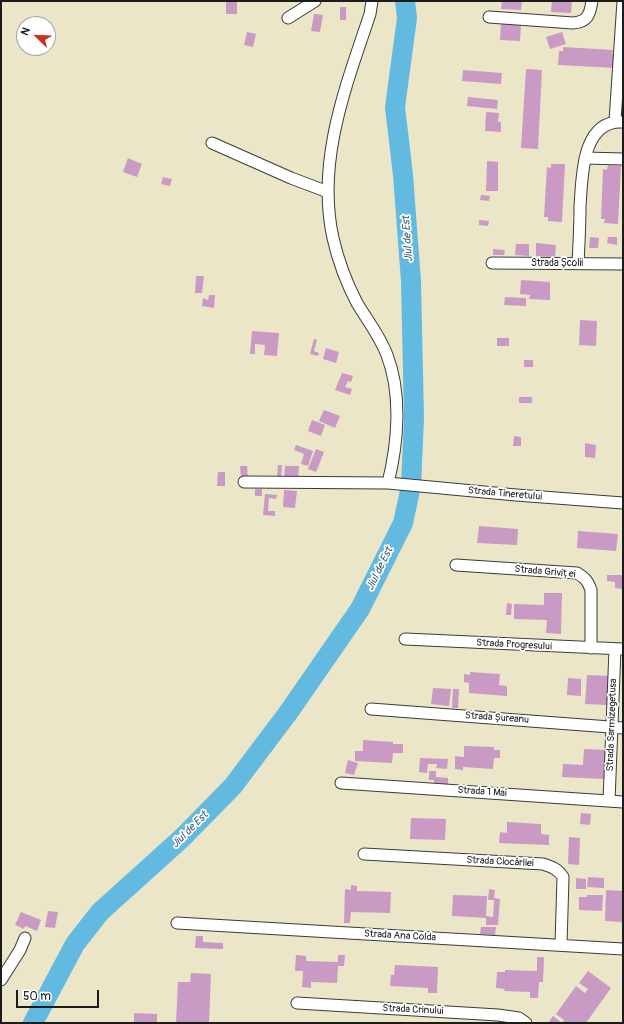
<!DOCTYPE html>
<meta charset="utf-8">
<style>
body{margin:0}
#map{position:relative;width:624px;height:1024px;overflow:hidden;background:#ece6c8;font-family:Pangolin,sans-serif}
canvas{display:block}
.frame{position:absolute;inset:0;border:2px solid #1c1c1c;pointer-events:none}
.north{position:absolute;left:16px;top:16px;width:40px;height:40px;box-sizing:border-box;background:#fff;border:1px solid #a4a4a4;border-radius:50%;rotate:293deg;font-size:11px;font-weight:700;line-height:16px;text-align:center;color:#1c1c1c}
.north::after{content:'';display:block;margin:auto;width:14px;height:18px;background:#c8321e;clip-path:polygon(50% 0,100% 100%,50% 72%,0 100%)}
.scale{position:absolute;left:16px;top:990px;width:83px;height:18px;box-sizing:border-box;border:2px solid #1c1c1c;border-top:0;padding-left:5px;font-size:12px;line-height:14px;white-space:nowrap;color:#1c1c1c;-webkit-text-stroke:3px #fff;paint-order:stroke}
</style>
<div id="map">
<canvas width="624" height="1024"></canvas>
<div class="frame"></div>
<div class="north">N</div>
<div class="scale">50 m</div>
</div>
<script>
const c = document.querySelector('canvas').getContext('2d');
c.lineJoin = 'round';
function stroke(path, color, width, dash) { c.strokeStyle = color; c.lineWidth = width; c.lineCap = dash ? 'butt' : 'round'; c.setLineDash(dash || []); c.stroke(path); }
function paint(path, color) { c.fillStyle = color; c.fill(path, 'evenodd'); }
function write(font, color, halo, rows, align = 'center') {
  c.font = font + ' Pangolin,sans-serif'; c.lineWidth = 3.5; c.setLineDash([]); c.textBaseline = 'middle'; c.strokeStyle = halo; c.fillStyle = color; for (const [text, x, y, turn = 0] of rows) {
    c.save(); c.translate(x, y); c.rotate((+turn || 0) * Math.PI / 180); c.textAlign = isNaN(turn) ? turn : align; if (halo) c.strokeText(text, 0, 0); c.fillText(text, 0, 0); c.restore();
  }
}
stroke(new Path2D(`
 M33 1023 75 944 100 912 182 838 233 786 288 713 360 609 403 523 411 486 414 418 411 281 403 175 395 107 407 18 405 1`), '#63bae0', 20);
paint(new Path2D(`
 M226 1H237V14H226Z
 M502 1H522L521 10 501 9Z
 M552 1H572L571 13 551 12Z
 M340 7H346V20H340Z
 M314 14 323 15 320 32 311 31Z
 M501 24 521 25 520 41 500 40Z
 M247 32 256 34 253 47 244 45Z
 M562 32 566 44 550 49 546 37Z
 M563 47 613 50 612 54H617L616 68 558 65 559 51H563Z
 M526 69 542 70 538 149 521 148Z
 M463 70 502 73 501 84 462 81Z
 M468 97 498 100 497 109 467 106Z
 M486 112 499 113 498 122H501V132L485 131Z
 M128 158 142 164 137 177 123 172Z
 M487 161 498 162V191H486Z
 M551 164H565L562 222 548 221V217H544L547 167 551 168Z
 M608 165 621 166 618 224 604 223 605 219H601L603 169 607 170Z
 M163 177 172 179 170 186 161 184Z
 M481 195 490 196 489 201 480 200Z
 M479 220 489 221 488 226 479 225Z
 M590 237 599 238 598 248H589Z
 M608 237H617V245L607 243Z
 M536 243 556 245 555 257 536 256Z
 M516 244H529V256L515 255Z
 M493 249 505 250 504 255H493Z
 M196 276H204L202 293H195Z
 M521 280 550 282V300L529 299 530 295 520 294Z
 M209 295H215L214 308 202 306 203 298 208 300Z
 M505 297 526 298V306L504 305Z
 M580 320 597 321 596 346 579 345Z
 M252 331 279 333 277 356 264 355 265 345 255 344V354H250Z
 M497 338H509V346H497Z
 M314 339 317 340 314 351 319 353 318 356 310 354Z
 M326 348 339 352 336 363 323 359Z
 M524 360H533V367H524Z
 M342 373 353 376 351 382 348 381 345 387 352 389 350 395 335 390Z
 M519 397H532V403H519Z
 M324 410 340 416 335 428 319 421Z
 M312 420 325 425 321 436 308 431Z
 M514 436 521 437V446H513Z
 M585 443 596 445 595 458 585 457Z
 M296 445 313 451 308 466 301 464 304 454 294 450Z
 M316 449 324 452 316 472 308 469Z
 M278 465H282L281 480 277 479Z
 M240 466H247L248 478H241Z
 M285 466H299L298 481 284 480Z
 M218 472H225V486H217Z
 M255 489H262V496H255Z
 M284 490 297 491 295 508 283 507Z
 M265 494 277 495 276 499 269 498 268 511H275V516L263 515Z
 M479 526 518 529 517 545 477 543Z
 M578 531 618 534 616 551 577 548Z
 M607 575H623V589L615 588V582L607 581Z
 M544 593H562L561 634 546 633 547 620 514 619V604L544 605Z
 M507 603 512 604 511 615H506Z
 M470 672 500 674 499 685 507 686V696L469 693V683L464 682V674L470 675Z
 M587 675 609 676 607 705 585 704Z
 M568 678 581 679V696L567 695Z
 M433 688 451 689 449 706 431 704Z
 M453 689H459L458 708H452Z
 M363 740 393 742V744H403V753H393L392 763 355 761V751H363Z
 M464 746 494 747V750H500V758H494L493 769 463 767V770L455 769V756L464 757Z
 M584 749 606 750 605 779 562 777 563 764 583 765Z
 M420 758 448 759 447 769 436 768 437 764H428L427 773 419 772Z
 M348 760 358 763 354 775 345 773Z
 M429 771H436V777L448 778V785H434V780H429Z
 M581 813 591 814 590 825 580 824Z
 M411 818 446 819 445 840 410 839Z
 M507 822 541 824V834L549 835V845L499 843 500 832 507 833Z
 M569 837 580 838 579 865 568 864Z
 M588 877 604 878V888L587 887Z
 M576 878 586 879V889H576Z
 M351 885 357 886V891L391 892 390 913 351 912 350 923H344L345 889 351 890Z
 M489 889 495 890 494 898 500 899 498 925H486V918L452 916 453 895 487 896 486 916 493 917 494 900H488Z
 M606 890 623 891V922L605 921Z
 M587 895H603L602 911 579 910V897H587Z
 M48 911 58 912 55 928 45 927Z
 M21 912 41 920 37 931 25 926 24 929 15 925Z
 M481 927H496L495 935 480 934Z
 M196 936H203V942L223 943V949L195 948Z
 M296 955 306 956V961L338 962V955H345L344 966H338L337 983 311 982V988L302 987 303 971H295Z
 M537 957H544L543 982H539L538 998H530V992L504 991 505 989 496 988 497 972H505V970L537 971Z
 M395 965 438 967 437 993H428V988L390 986 391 975H394Z
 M588 971 611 988 586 1023H562L564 1020 556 1014 576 986 585 993 588 989 579 983Z
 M191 973 211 974 209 1023H176L178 982H190Z
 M134 1013 157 1014V1023H134Z
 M553 1016 562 1023H548Z`), '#c99ac4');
const street = new Path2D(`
 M372 1 370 14C346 86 316 161 333 238 338 260 346 282 357 303 367 320 380 336 387 355 402 394 398 443 388 483
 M489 17 573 23C588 22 590 14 592 1
 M288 18 315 1
 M615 121 623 1
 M212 143 291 178 328 192
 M585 158 623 159
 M492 263 623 264
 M578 263C579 244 580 226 580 207 582 179 581 119 623 122
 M244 482 388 483 516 495 623 503
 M456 565 577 573C585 578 588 581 591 590V648
 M405 639 623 649
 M371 709 623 728
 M341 783 623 802
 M609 801 615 649
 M364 854 543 864C552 867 558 869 563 877L561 945
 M177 923 623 949
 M1 980 20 950 25 938
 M297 1003 498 1015 519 1018 526 1023`);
stroke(street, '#3b3a36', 13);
stroke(street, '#fff', 11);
write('10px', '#1c1c1c', '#fff', [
 ["Strada Școlii",557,263],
 ["Strada Tineretului",505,494,5],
 ["Strada Griviței",545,572,5],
 ["Strada Progresului",514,645,3],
 ["Strada Șureanu",497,718,4],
 ["Strada Sarmizegetusa",612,725,-88],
 ["Strada 1 Mai",482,792,4],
 ["Strada Ciocârliei",500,862,3],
 ["Strada Ana Colda",400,936,3],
 ["Strada Crinului",413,1010,3]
]);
write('italic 11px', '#3c6374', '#fff', [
 ["Jiul de Est",408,239,-94],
 ["Jiul de Est",380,569,-64],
 ["Jiul de Est",190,830,-45]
]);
</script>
